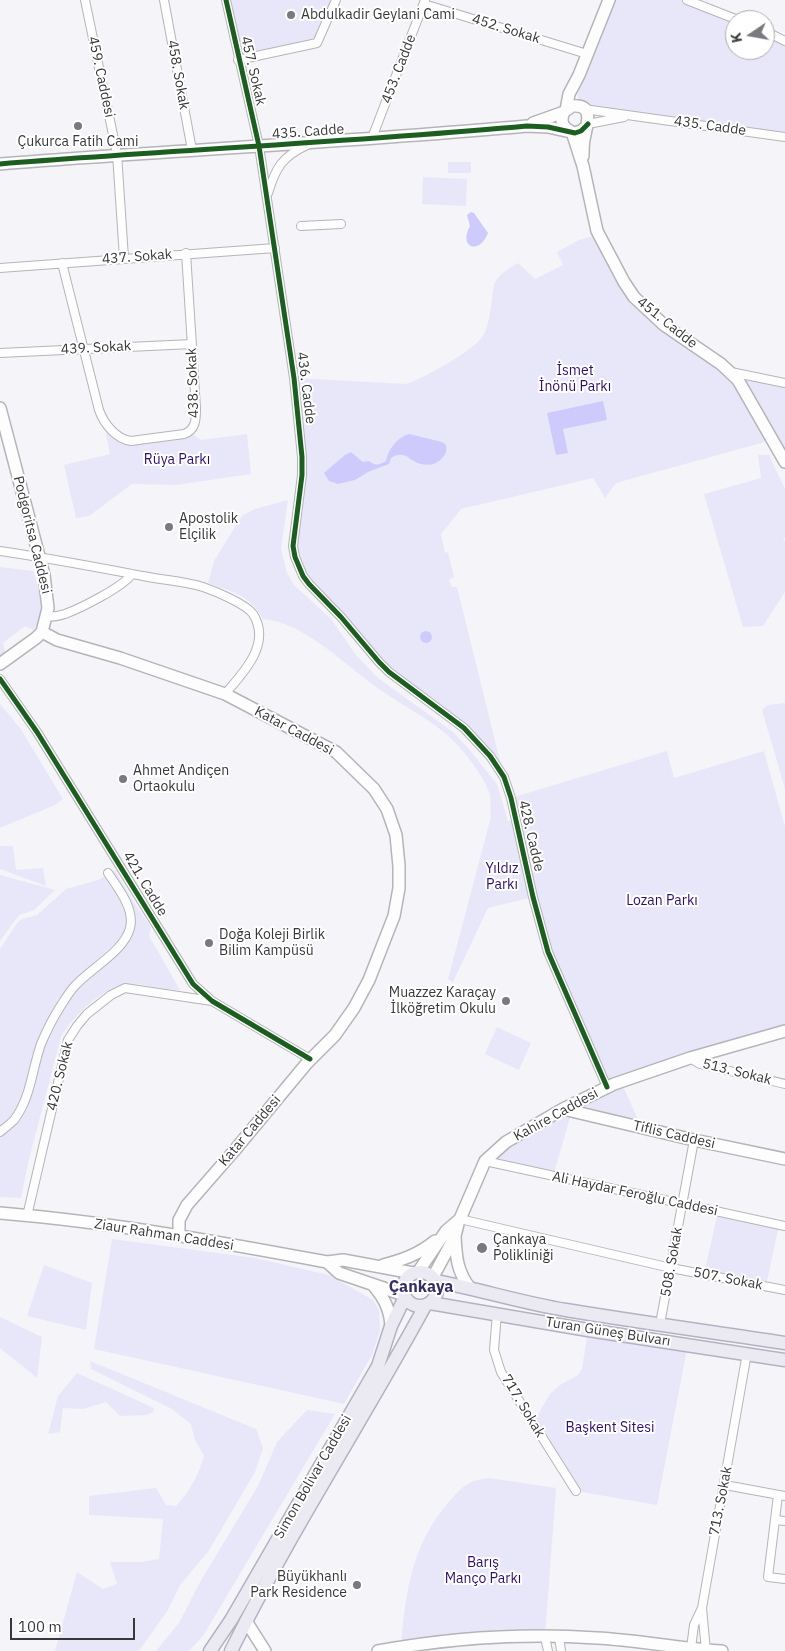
<!DOCTYPE html>
<meta charset="utf-8">
<style>
body{margin:0}
#map{position:relative;width:785px;height:1651px;overflow:hidden;background:#f4f4f9;font-family:"IBM Plex Sans",sans-serif}
canvas{display:block}
.north{position:absolute;left:725px;top:10px;width:50px;height:50px;box-sizing:border-box;background:#fff;border:1px solid #afafb1;border-radius:50%;rotate:258deg;font-size:14px;font-weight:700;line-height:20px;text-align:center;color:#38383b}
.north::after{content:'';display:block;margin:auto;width:18px;height:22px;background:#7a7a7e;clip-path:polygon(50% 0,100% 100%,50% 72%,0 100%)}
.scale{position:absolute;left:10px;top:1618px;width:125px;height:22px;box-sizing:border-box;border:2px solid #38383b;border-top:0;padding-left:6px;font-size:15px;line-height:18px;white-space:nowrap;color:#38383b;-webkit-text-stroke:4px #fff;paint-order:stroke}
</style>
<div id="map">
<canvas width="785" height="1651"></canvas>
<div class="north">K</div>
<div class="scale">100 m</div>
</div>
<script>
const c = document.querySelector('canvas').getContext('2d');
c.lineJoin = 'round';
function paint(path, color) { c.fillStyle = color; c.fill(path, 'evenodd'); }
function stroke(path, color, width, dash) { c.strokeStyle = color; c.lineWidth = width; c.lineCap = dash ? 'butt' : 'round'; c.setLineDash(dash || []); c.stroke(path); }
function write(font, color, halo, rows, align = 'center') {
  c.font = font + ' "IBM Plex Sans",sans-serif'; c.lineWidth = 4; c.setLineDash([]); c.textBaseline = 'middle'; c.strokeStyle = halo; c.fillStyle = color; for (const [text, x, y, turn = 0] of rows) {
    c.save(); c.translate(x, y); c.rotate((+turn || 0) * Math.PI / 180); c.textAlign = isNaN(turn) ? turn : align; if (halo) c.strokeText(text, 0, 0); c.fillText(text, 0, 0); c.restore();
  }
}
paint(new Path2D(`
 M226 0H336L317 43 238 60Z
 M609 0H687L735 20V50H765V31L785 41V137L581 105 578 98 577 84Z
 M448 162H471V173H448Z
 M423 177 467 179 466 206 422 204Z
 M590 237 597 238 634 297 728 371 785 383V462L772 440 616 483 605 498 593 478 461 509 441 534 445 553 448 552 454 577 449 580 452 587H457L504 777 479 743 390 672 309 584 295 557 302 475 294 378 406 384C424 378 476 350 484 334 491 320 491 301 494 285 498 274 508 269 518 263L535 279 563 265 557 252 579 240Z
 M110 429 124 439 189 432 201 440 247 434 251 474 176 485 132 484 89 516 76 518 64 465 110 454 106 434Z
 M758 455H769L785 489V537L783 539 785 541V592L763 626 743 627 704 494 761 478Z
 M288 500 281 549 287 573 294 585 331 619 356 655 378 678 453 732 468 748 497 784 508 821 515 822 511 798 667 751 674 778 764 751 785 827V1031L621 1082 642 1128 572 1111 553 1176 485 1161 606 1087 548 952 533 897 488 908 453 982 448 979 491 817C490 810 491 801 490 795 486 780 469 758 459 747 439 723 407 709 382 691 346 667 307 623 263 619 250 595 232 592 208 583L214 561 238 522 243 515 255 509Z
 M0 567 33 571C39 589 47 615 33 630L25 626 3 643 5 652 0 656Z
 M785 703V789L762 710 768 705Z
 M0 704 20 728 63 799 55 805 0 828Z
 M0 846H13L16 870 43 868 46 886 0 869Z
 M115 870 133 901 151 927 149 936 180 990C162 991 144 982 126 984 103 987 71 1018 61 1037L29 1159 21 1198 0 1197V949L18 922 22 919 37 915 66 889 98 880Z
 M0 875 55 890 34 910 19 915 0 941Z
 M497 1027 531 1043 519 1070 485 1054Z
 M718 1212 779 1225 766 1286 704 1274Z
 M112 1239 255 1258 329 1275 373 1300 379 1310 380 1331 372 1355 344 1404 94 1349Z
 M44 1265 92 1283 86 1330 27 1316Z
 M0 1317 42 1337 37 1378 0 1348Z
 M588 1330 688 1344 657 1505 576 1491 533 1423 550 1394 560 1385 578 1375 582 1369Z
 M90 1361 256 1429 263 1448 255 1472 208 1552 180 1585 168 1610 139 1651H55L77 1572 103 1589 117 1584 110 1562H141L159 1559 163 1519 89 1515V1496L156 1488 166 1505 176 1506C190 1491 198 1476 204 1456L195 1440 191 1424 172 1409 91 1369Z
 M77 1373 154 1408 153 1412 147 1415 120 1416 106 1402 83 1409 63 1408 60 1432 48 1434 58 1396Z
 M307 1410 335 1414 203 1636 189 1651H156L179 1623 200 1582 258 1486 277 1442Z
 M489 1478 556 1488 545 1637 401 1647C405 1594 412 1544 448 1503 463 1486 466 1481 489 1478Z`), '#e8e7f9');
paint(new Path2D(`
 M471 212 474 213 488 233C479 256 458 247 470 226L467 215Z
 M603 401 607 420 563 429 568 453 556 455 547 413Z
 M409 434 442 442 446 445C447 450 446 455 441 459 434 467 421 466 412 460 409 458 406 455 402 455 398 454 394 456 391 458L389 464 368 472 355 480 338 484 329 481 324 473 345 455 351 452 363 462 369 461C375 466 379 465 386 461 388 450 397 437 409 434Z
 M420 637a6 6 0 1 1 12 0a6 6 0 1 1-12 0Z`), '#cecafc');
const street = new Path2D(`
 M85 0 117 154 124 258
 M164 0 192 150
 M226 0 259 146 294 378 302 457V475L293 546 295 557 303 576 309 584 341 617 379 662 389 672 464 728 490 756 504 777 511 798 533 897 548 952 607 1087
 M687 0 738 20
 M424 4 587 54
 M765 31 785 41
 M238 60 317 43 336 0
 M584 109 785 137
 M588 124 624 117
 M372 138 425 0
 M268 193C276 167 282 157 307 145
 M301 226 341 224
 M62 263 99 410C104 424 116 439 131 441L184 434C196 430 196 419 196 408L186 253
 M0 268 275 248
 M0 353 192 344
 M731 372 785 383
 M0 551C48 558 95 567 143 576 162 580 184 581 203 587 215 591 246 604 253 614 272 644 243 673 225 694
 M46 617C53 617 59 616 65 614 81 608 123 587 132 574
 M0 679 37 732 193 984 212 1001 310 1059
 M690 1058 700 1064 785 1084
 M0 1132C5 1128 10 1124 14 1120 31 1098 32 1069 41 1044 46 1032 53 1018 60 1007 64 1001 68 994 73 988 89 969 124 952 130 928 135 909 118 888 108 873
 M485 1161 785 1226
 M27 1216 68 1040 77 1026 87 1014 111 995 125 988 212 1001
 M460 1219 671 1268 785 1290
 M497 1313 494 1350 501 1372 576 1491
 M660 1324 694 1140
 M725 1485 785 1496
 M778 1495 768 1577 785 1579
 M775 1520 785 1521
 M702 1608 706 1651
 M545 1637 548 1651
 M559 1637 561 1651
 M691 1648 694 1625 702 1608 747 1353`);
const secondary = new Path2D(`
 M566 110 569 94 579 75 609 0
 M533 123 564 112
 M570 131C562 127 560 120 564 112L572 106C596 104 586 126 584 140 583 145 583 151 583 156
 M572 132 583 166 597 231 624 282 634 297 664 325 721 364 738 380 785 462
 M0 164C175 150 351 142 527 126L548 127 575 133 581 131 586 127
 M0 408 44 575 48 608 42 632 36 638 0 664
 M42 632 57 640 120 658 225 694 336 752 374 789 387 809 396 835 399 866V888L394 916 369 980 354 1008 335 1035 307 1063 234 1151 187 1205 179 1220V1236
 M563 1109 694 1140 785 1159
 M0 1213C110 1222 219 1242 327 1262L343 1260 413 1273
 M455 1236C456 1256 457 1272 470 1288
 M327 1262 339 1273 404 1295
 M383 1265C403 1260 419 1254 435 1241
 M418 1272 446 1231 460 1219 485 1161 506 1142 563 1109 614 1084 690 1058 785 1031
 M433 1277 455 1236 459 1220
 M373 1285C384 1298 390 1309 391 1326
 M246 1621 265 1651
 M378 1651C449 1638 525 1633 597 1638 639 1640 680 1649 722 1651`);
const primary = new Path2D(`
 M403 1289a17 17 0 1 1 34 0a17 17 0 1 1-34 0Z
 M435 1281C479 1289 522 1303 566 1310 639 1322 712 1332 785 1343
 M430 1303 588 1330 785 1360
 M210 1651 231 1620 378 1366 391 1326 405 1297
 M231 1651C290 1532 362 1422 425 1306`);
stroke(street, '#b5b5b8', 10);
stroke(secondary, '#b5b5b8', 14);
stroke(primary, '#b4b2c2', 15);
stroke(street, '#fdfdfe', 8);
stroke(secondary, '#fdfdfe', 11);
stroke(primary, '#ebeaf2', 12);
stroke(new Path2D(`
 M226 0 259 146 294 378 302 457V475L293 546 295 557 303 576 309 584 341 617 379 662 389 672 464 728 490 756 504 777 511 798 533 897 548 952 607 1087
 M0 164C175 150 351 142 527 126L548 127 575 133 581 131 588 124
 M0 679 37 732 193 984 212 1001 310 1059`), '#1b5e20', 5);
for (const [x, y, r, color] of [
 [291,15,5,"#7a7a7e"],
 [78,126,5,"#7a7a7e"],
 [169,527,5,"#7a7a7e"],
 [123,779,5,"#7a7a7e"],
 [209,943,5,"#7a7a7e"],
 [506,1001,5,"#7a7a7e"],
 [482,1248,6,"#7a7a7e"],
 [357,1585,5,"#7a7a7e"]
]) { const dot = new Path2D(); dot.arc(x, y, r, 0, 2 * Math.PI); c.fillStyle = color; c.fill(dot); stroke(dot, '#fff', 2); }
write('14px', '#38383b', '#fff', [
 ["Abdulkadir Geylani Cami",301,15],
 ["Çukurca Fatih Cami",78,142,"center"],
 ["Apostolik",179,519],
 ["Elçilik",179,535],
 ["Ahmet Andiçen",133,771],
 ["Ortaokulu",133,787],
 ["Doğa Koleji Birlik",219,935],
 ["Bilim Kampüsü",219,951],
 ["Muazzez Karaçay",496,993,"right"],
 ["İlköğretim Okulu",496,1009,"right"],
 ["Çankaya",493,1240],
 ["Polikliniği",493,1256],
 ["Büyükhanlı",347,1577,"right"],
 ["Park Residence",347,1593,"right"]
], 'left');
write('14px', '#38383b', '#fff', [
 ["452. Sokak",506,29,17],
 ["453. Cadde",399,69,-69],
 ["457. Sokak",253,71,77],
 ["458. Sokak",178,75,80],
 ["459. Caddesi",101,77,78],
 ["435. Cadde",710,126,8],
 ["435. Cadde",308,132,-4],
 ["437. Sokak",137,257,-4],
 ["451. Cadde",667,323,39],
 ["439. Sokak",96,348,-3],
 ["438. Sokak",193,383,-92],
 ["436. Cadde",306,388,83],
 ["Podgoritsa Caddesi",32,535,76],
 ["Katar Caddesi",294,731,28],
 ["428. Cadde",531,836,77],
 ["421. Cadde",145,884,59],
 ["513. Sokak",737,1072,14],
 ["420. Sokak",60,1076,-76],
 ["Kahire Caddesi",556,1115,-29],
 ["Katar Caddesi",250,1131,-50],
 ["Tiflis Caddesi",674,1135,13],
 ["Ali Haydar Feroğlu Caddesi",635,1194,12],
 ["Ziaur Rahman Caddesi",164,1235,9],
 ["508. Sokak",672,1262,-80],
 ["507. Sokak",728,1279,11],
 ["Turan Güneş Bulvarı",608,1332,9],
 ["717. Sokak",523,1406,59],
 ["Simon Bolivar Caddesi",313,1477,-60],
 ["713. Sokak",721,1501,-79]
]);
write('14px', '#2f0e73', '#fff', [
 ["İsmet",575,371],
 ["İnönü Parkı",575,387],
 ["Rüya Parkı",177,460],
 ["Yıldız",502,869],
 ["Parkı",502,885],
 ["Lozan Parkı",662,901],
 ["Başkent Sitesi",610,1428],
 ["Barış",483,1563],
 ["Manço Parkı",483,1579]
]);
write('bold 16px', '#372d68', '#fff', [
 ["Çankaya",421,1287]
]);
</script>
